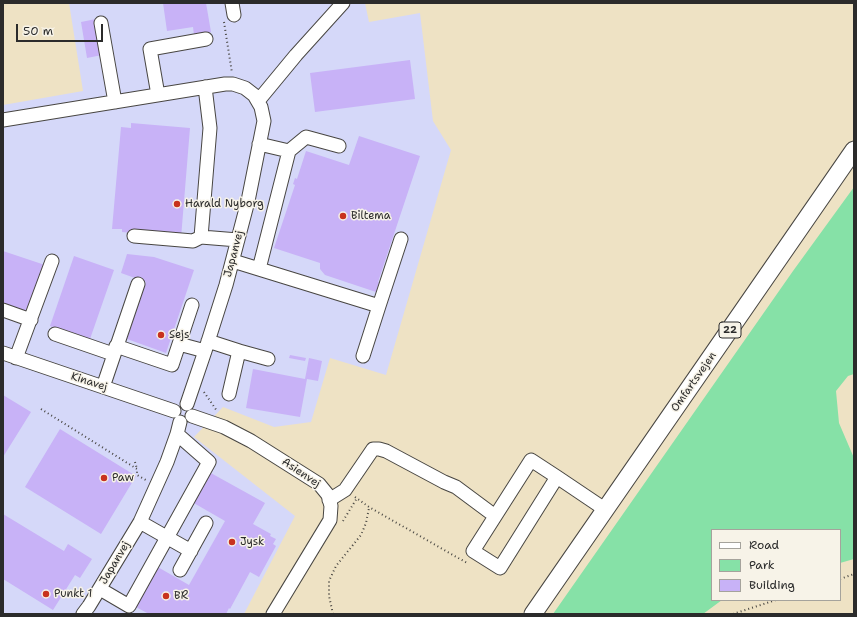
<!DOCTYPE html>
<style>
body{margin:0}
#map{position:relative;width:857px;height:617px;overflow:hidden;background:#eee2c4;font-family:"Shantell Sans",sans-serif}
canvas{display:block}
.frame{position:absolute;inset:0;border:4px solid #2b2b2b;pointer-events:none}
.legend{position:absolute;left:711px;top:529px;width:130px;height:72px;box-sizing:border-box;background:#f7f3e8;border:1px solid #a5a39c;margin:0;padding:5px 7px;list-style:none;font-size:12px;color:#2b2b2b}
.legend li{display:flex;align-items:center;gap:8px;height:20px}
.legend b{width:20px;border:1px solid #a5a39c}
.scale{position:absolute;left:16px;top:24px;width:87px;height:18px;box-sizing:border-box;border:2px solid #2b2b2b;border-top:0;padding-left:5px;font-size:12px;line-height:14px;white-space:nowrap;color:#2b2b2b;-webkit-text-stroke:3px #f7f3e8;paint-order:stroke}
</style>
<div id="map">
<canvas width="857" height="617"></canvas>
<div class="frame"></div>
<ul class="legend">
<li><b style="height:5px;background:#fff"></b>Road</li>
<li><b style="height:11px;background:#86e1a7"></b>Park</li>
<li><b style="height:11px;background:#c8b2f7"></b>Building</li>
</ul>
<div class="scale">50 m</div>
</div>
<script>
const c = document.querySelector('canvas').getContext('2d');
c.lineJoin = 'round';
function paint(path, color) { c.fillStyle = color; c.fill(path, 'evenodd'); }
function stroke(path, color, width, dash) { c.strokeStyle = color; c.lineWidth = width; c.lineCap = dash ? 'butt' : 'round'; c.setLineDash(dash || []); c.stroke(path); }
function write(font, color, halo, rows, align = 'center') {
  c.font = font + ' "Shantell Sans",sans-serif'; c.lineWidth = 3; c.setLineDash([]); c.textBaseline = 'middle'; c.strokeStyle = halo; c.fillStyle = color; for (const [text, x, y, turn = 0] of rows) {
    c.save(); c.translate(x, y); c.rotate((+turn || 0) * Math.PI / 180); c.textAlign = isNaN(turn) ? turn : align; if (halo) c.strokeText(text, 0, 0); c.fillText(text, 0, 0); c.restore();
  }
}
paint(new Path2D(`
 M69 3H365L369 22 420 13 433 121 451 150 386 375 330 358 311 422 274 427 223 407 194 437 295 516 244 614H3V105L83 91Z`), '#d5d8f9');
paint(new Path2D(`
 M854 187V374L848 376 836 391 839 423 854 458V559L840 563V530H712V600H722L703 614H553L793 271Z`), '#86e1a7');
paint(new Path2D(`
 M163 3H206L211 32 194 35 193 27 167 31Z
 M96 19 102 55 87 58 81 22Z
 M410 60 415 99 315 112 310 73Z
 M131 123 190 128 181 238 122 232V229H112L121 127 131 128Z
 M359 136 420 156 378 282H379L376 292 325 275 320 269V263L274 248 295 185 293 184 295 178 297 179 306 151 349 165Z
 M3 251 45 265 28 315 3 307Z
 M127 254 154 257 194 270 166 353 127 339 146 282 121 273Z
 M74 256 114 270 90 339 50 326Z
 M290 355 306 358 305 361 289 358Z
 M309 358 322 361 318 381 307 379 300 417 246 408 253 369 305 379Z
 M3 395 31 412 3 457Z
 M60 429 136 476 101 534 25 487Z
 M209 472 265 503 253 524 271 534 270 536 276 539 273 544 276 546 259 577 250 572 230 609 229 608 226 614H149L134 606 156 566 189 585 225 521 192 502Z
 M3 514 64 551 68 544 92 559 80 578 75 575 53 610 3 579Z`), '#c8b2f7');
const minor = new Path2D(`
 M232 3 234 15
 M101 23 115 102
 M205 87 210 128 201 237 238 240
 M158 95 150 49 206 39
 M258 101 296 55 343 3
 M3 120 225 84H233L245 88 254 95 261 107 264 121 248 201 226 285 205 351 187 404
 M289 151 306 137 339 146
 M134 236 193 241 201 237
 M233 261 379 306 363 356
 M259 269 289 151 259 144
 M379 306 401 239
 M3 310 31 320
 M55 334 113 354
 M208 341 239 351 229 394
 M179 344 205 351
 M116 346 172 365 192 305
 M239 351 268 359
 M3 353 174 411
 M16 358 52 261
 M103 387 138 284
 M192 416 224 427 251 441 319 484 328 495 331 506 330 520 273 614
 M557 477 500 568 473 551 531 460 557 477 606 510
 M329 500 345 490 373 449H379L386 451 444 482 456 487 495 516
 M140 522 191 551
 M180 570 206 523
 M100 589 129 606 209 462 177 434
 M83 614 89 606 140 522 167 462 177 434 180 422`);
const major = new Path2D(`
 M533 614 854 150`);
stroke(minor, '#484642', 15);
stroke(major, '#484642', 19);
stroke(new Path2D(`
 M224 22 232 73
 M204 392 217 411
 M41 409 137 469V475L146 480
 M135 462 137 469
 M355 497 369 507 467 563
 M343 521 357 498
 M840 579 854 574
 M333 614 329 596V581L336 566 361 535 366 523 369 508
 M733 614 776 600`), '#484642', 2, [1, 3]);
stroke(minor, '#fff', 13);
stroke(major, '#fff', 17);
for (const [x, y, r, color] of [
 [177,204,4,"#c8321e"],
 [343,216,4,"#c8321e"],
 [161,335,4,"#c8321e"],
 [104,478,4,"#c8321e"],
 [232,542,4,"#c8321e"],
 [46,594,4,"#c8321e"],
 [166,596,4,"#c8321e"]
]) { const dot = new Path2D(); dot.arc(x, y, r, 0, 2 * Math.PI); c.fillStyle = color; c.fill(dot); stroke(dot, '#f7f3e8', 1.5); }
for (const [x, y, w] of [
 [730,330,22]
]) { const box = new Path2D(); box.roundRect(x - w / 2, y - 8, w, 16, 3); c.fillStyle = '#f7f3e8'; c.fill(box); stroke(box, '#2b2b2b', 1); }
write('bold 10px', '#2b2b2b', null, [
 ["22",730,330]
]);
write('11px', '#2b2b2b', '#f7f3e8', [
 ["Harald Nyborg",185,204],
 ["Biltema",351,216],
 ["Sejs",169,335],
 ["Paw",112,478],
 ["Jysk",240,542],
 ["Punkt 1",54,594],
 ["BR",174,596]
], 'left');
write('11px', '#2b2b2b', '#f7f3e8', [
 ["Japanvej",234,254,-75],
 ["Kinavej",89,382,18],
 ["Omfartsvejen",694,382,-55],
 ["Asienvej",301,473,34],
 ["Japanvej",115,563,-59]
]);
</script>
